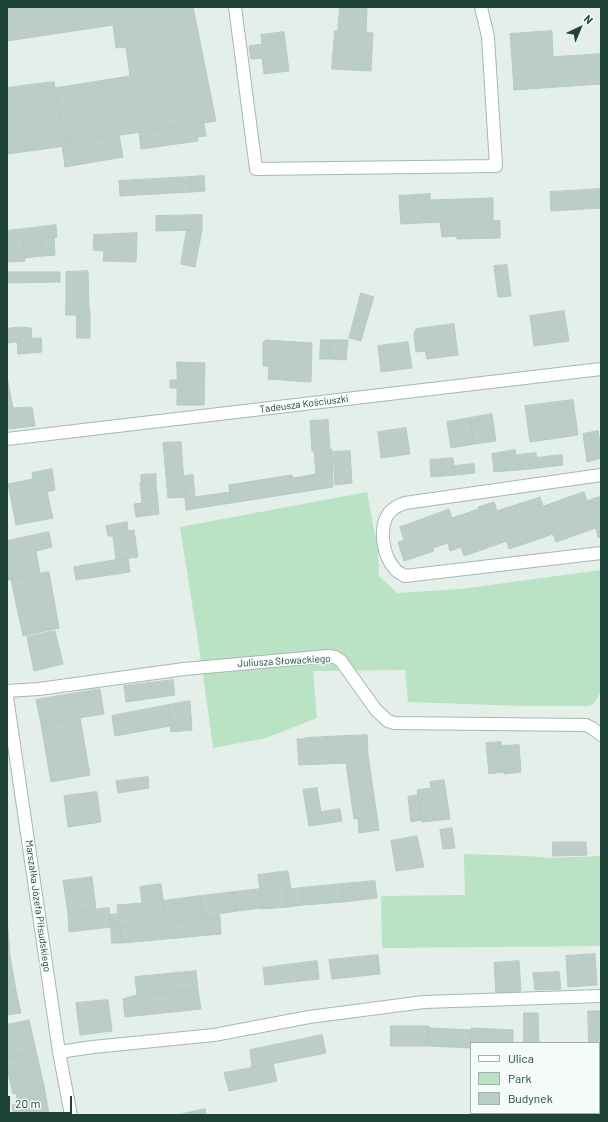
<!DOCTYPE html>
<meta charset="utf-8">
<style>
body{margin:0}
#map{position:relative;width:608px;height:1122px;overflow:hidden;background:#e4efea;font-family:Barlow,sans-serif}
canvas{display:block}
.frame{position:absolute;inset:0;border:8px solid #204339;pointer-events:none}
.legend{position:absolute;left:470px;top:1042px;width:130px;height:72px;box-sizing:border-box;background:#f5fbf8;border:1px solid #a0b1ac;margin:0;padding:5px 7px;list-style:none;font-size:12px;color:#204339}
.legend li{display:flex;align-items:center;gap:8px;height:20px}
.legend b{width:20px;border:1px solid #a0b1ac}
.north{position:absolute;left:560px;top:8px;width:40px;height:40px;-webkit-text-stroke:3px #f5fbf8;paint-order:stroke;rotate:44deg;font-size:11px;font-weight:700;line-height:16px;text-align:center;color:#204339}
.north::after{content:'';display:block;margin:auto;width:14px;height:18px;background:#204339;clip-path:polygon(50% 0,100% 100%,50% 72%,0 100%)}
.scale{position:absolute;left:8px;top:1096px;width:64px;height:18px;box-sizing:border-box;border:2px solid #204339;border-top:0;padding-left:5px;font-size:12px;line-height:14px;white-space:nowrap;color:#204339;-webkit-text-stroke:3px #f5fbf8;paint-order:stroke}
</style>
<div id="map">
<canvas width="608" height="1122"></canvas>
<div class="frame"></div>
<ul class="legend">
<li><b style="height:5px;background:#fff"></b>Ulica</li>
<li><b style="height:11px;background:#bae2c4"></b>Park</li>
<li><b style="height:11px;background:#bbcdc6"></b>Budynek</li>
</ul>
<div class="north">N</div>
<div class="scale">20 m</div>
</div>
<script>
const c = document.querySelector('canvas').getContext('2d');
c.lineJoin = 'round';
function paint(path, color) { c.fillStyle = color; c.fill(path, 'evenodd'); }
function stroke(path, color, width, dash) { c.strokeStyle = color; c.lineWidth = width; c.lineCap = dash ? 'butt' : 'round'; c.setLineDash(dash || []); c.stroke(path); }
function write(font, color, halo, rows, align = 'center') {
  c.font = font + ' Barlow,sans-serif'; c.lineWidth = 3; c.setLineDash([]); c.textBaseline = 'middle'; c.strokeStyle = halo; c.fillStyle = color; for (const [text, x, y, turn = 0] of rows) {
    c.save(); c.translate(x, y); c.rotate((+turn || 0) * Math.PI / 180); c.textAlign = isNaN(turn) ? turn : align; if (halo) c.strokeText(text, 0, 0); c.fillText(text, 0, 0); c.restore();
  }
}
paint(new Path2D(`
 M367 492 378 551 379 576 397 593 461 589 601 570V692L593 704 589 706H524L408 702 405 670 313 671 317 718 266 738 213 748 202 667 180 527Z
 M464 854 529 856 549 858 601 856V946L382 948 381 896 465 895Z`), '#bae2c4');
const building = new Path2D(`
 M7 7H193L216 121 66 143 55 88 130 76 126 47 116 48 113 25 7 41Z
 M340 7H367L366 33 338 32Z
 M335 31 373 33 371 71 332 69Z
 M552 31 553 57 512 60 510 34Z
 M284 32 289 71 264 74 262 58 251 59 249 46 262 44 261 35Z
 M601 54V84L514 90 512 60Z
 M54 82 66 146 7 154V88Z
 M204 123 206 136 197 137 198 141 141 149 139 132Z
 M119 135 123 157 65 167 62 146H66V143Z
 M204 176 205 191 191 192 190 177Z
 M190 177 191 192 120 196 119 181Z
 M601 189V208L551 211 550 192Z
 M430 194V200L493 198V221L440 222 401 224 399 196Z
 M202 215V230L156 231V216Z
 M500 221V238L457 239V236L442 237 440 222Z
 M56 225 57 237 7 242V231Z
 M187 230H202L195 267 181 264Z
 M137 233 136 262 103 261 104 251 93 250 94 235Z
 M54 237 55 255 43 256 41 239Z
 M41 239 43 256 24 258 23 241Z
 M23 241 25 261 7 262V242Z
 M507 265 511 296 498 297 494 266Z
 M88 271 89 307 66 306V272Z
 M7 272H60V282L7 283Z
 M361 293 374 297 369 313 357 309Z
 M66 306 89 307 90 315H66Z
 M357 309 369 313 366 323 354 320Z
 M564 311 569 341 534 346 530 316Z
 M77 315H90V338H77Z
 M354 320 366 323 361 341 349 338Z
 M454 324 458 355 427 359 425 351 416 352 414 334 416 329Z
 M19 327 31 328 32 340 7 343V329Z
 M41 338 42 352 18 354 17 341Z
 M266 340 312 343 311 382 268 379 269 366H263V343Z
 M321 340H330V359H320Z
 M330 340H348L346 360 330 359Z
 M408 342 412 368 381 372 378 346Z
 M177 362 205 363 204 405H177V388H170V380H177Z
 M7 377 10 393H7Z
 M7 393H10L13 408 32 407 35 426 7 429Z
 M573 400 578 435 530 442 525 406Z
 M492 414 496 441 474 444 470 418Z
 M470 418 474 444 451 448 447 422Z
 M328 420 330 449H332L333 487 231 503 229 485 291 475 294 478 316 474 314 451H312L310 421Z
 M406 428 410 454 381 458 378 432Z
 M598 431 601 446V458L587 462 583 434Z
 M181 442 185 497 168 498 163 443Z
 M515 450 519 470 505 471 503 452Z
 M350 451 352 483 335 485 333 452Z
 M503 452 505 471 494 472 492 454Z
 M536 453 538 468 519 470 517 455Z
 M562 455 563 465 538 468 536 458Z
 M453 458 455 475 443 476 442 459Z
 M442 459 443 476 431 477 430 460Z
 M474 464 475 473 455 475 454 466Z
 M52 469 55 490 47 492 53 518 16 525 8 484 33 479 32 473Z
 M156 474V482L141 483V475Z
 M193 475 195 497 230 492 231 503 186 510 183 476Z
 M156 482 159 514 136 517 134 504 142 503 140 483Z
 M584 492 587 501 601 496V537L598 538 596 528 556 542 553 534 509 549 507 541 464 556 461 547 450 551 448 543 433 548 434 551 404 561 398 542 404 540 400 527 449 509 452 518 479 509 478 507 494 502 497 511 540 497 543 506Z
 M127 522 128 531 134 530 138 557 116 560 113 536H108L106 526Z
 M49 532 52 547 36 551 40 573 8 580 7 573V541Z
 M128 558 130 572 76 580 74 567Z
 M49 572 59 628 23 636 11 579Z
 M55 631 63 664 34 671 27 637Z
 M173 680 175 695 126 702 124 686Z
 M100 689 104 714 41 724 36 700Z
 M190 701 192 730 171 732 168 705Z
 M168 705 170 726 115 736 112 716Z
 M80 718 90 775 51 782 41 724Z
 M367 735 368 755H348L349 762 346 763 299 765 297 739H305V738Z
 M501 742 503 772 489 774 486 743Z
 M519 745 521 772 504 774 502 746Z
 M348 755H368L377 816 354 819 346 763 349 762Z
 M148 777 149 788 118 793 116 781Z
 M444 780 450 819 422 822 417 790 431 788 430 782Z
 M317 788 323 824 309 826 303 790Z
 M97 792 101 822 68 827 64 796Z
 M418 795 422 820 411 822 408 797Z
 M340 809 342 821 323 824 321 812Z
 M377 816 379 830 359 833 358 818Z
 M452 828 455 848 443 849 440 830Z
 M417 836 424 867 396 871 391 841Z
 M553 842H586L587 855 553 856Z
 M288 871 291 889 286 890 287 907 262 909 258 875Z
 M92 877 96 910 68 913 63 881Z
 M375 881 377 898 343 902 341 884Z
 M161 884 166 923 120 927 117 905 142 903 140 887Z
 M341 884 343 902 303 905 301 888Z
 M301 888 303 905 287 907 286 890Z
 M260 889 262 908 236 911 234 892Z
 M234 892 236 911 219 914 220 918 203 920 200 896Z
 M200 896 203 920 166 923 163 901Z
 M109 908 111 927 69 932 68 913Z
 M118 914 120 927H111L110 915Z
 M7 916 10 956H7Z
 M220 918 221 934 122 943 120 927Z
 M111 927H120L122 943H112Z
 M595 954 597 985 568 987 566 956Z
 M378 955 380 974 332 979 329 960Z
 M7 956H10L16 991 7 992Z
 M317 961 319 979 265 985 263 968Z
 M519 961 521 991 496 993 494 963Z
 M196 971 198 990 137 995 135 977Z
 M559 972 561 989 535 990 533 973Z
 M198 990 201 1009 125 1017 123 999 137 995Z
 M16 991 21 1013 7 1015V992Z
 M108 1000 112 1031 80 1035 76 1003Z
 M588 1011H601V1043H589Z
 M524 1013H538L539 1043H524Z
 M29 1020 36 1051 7 1058V1038H9L7 1025Z
 M391 1026H429V1046H391Z
 M429 1028 472 1030 471 1048 429 1046Z
 M472 1028 513 1030V1043H471V1048Z
 M322 1035 326 1053 252 1068 250 1050Z
 M36 1051 44 1086 13 1094 7 1069V1058Z
 M273 1064 277 1081 229 1091 224 1073Z
 M44 1086 49 1115H14L12 1105 18 1104 16 1093Z
 M205 1109 206 1115H178Z`);
paint(building, '#bbcdc6');
stroke(building, '#b5cac1', 1);
const minor = new Path2D(`
 M235 7 256 169 496 166 488 37 481 7
 M7 439 601 369
 M601 475 405 503C399 505 393 508 389 513 378 528 383 556 395 569 397 572 402 574 405 576L601 553
 M7 691 39 689 184 669 328 656 335 657 341 661 376 710 388 721 394 723 586 725 592 728 601 735
 M7 697 59 1052 71 1115
 M59 1052 93 1047 214 1035 309 1017 424 1002 601 996`);
stroke(minor, '#a5b8b1', 14);
stroke(minor, '#fff', 12);
write('10px', '#204339', '#f5fbf8', [
 ["Tadeusza Kościuszki",304,404,-7],
 ["Juliusza Słowackiego",284,661,-3],
 ["Marszałka Józefa Piłsudskiego",38,906,82]
]);
</script>
